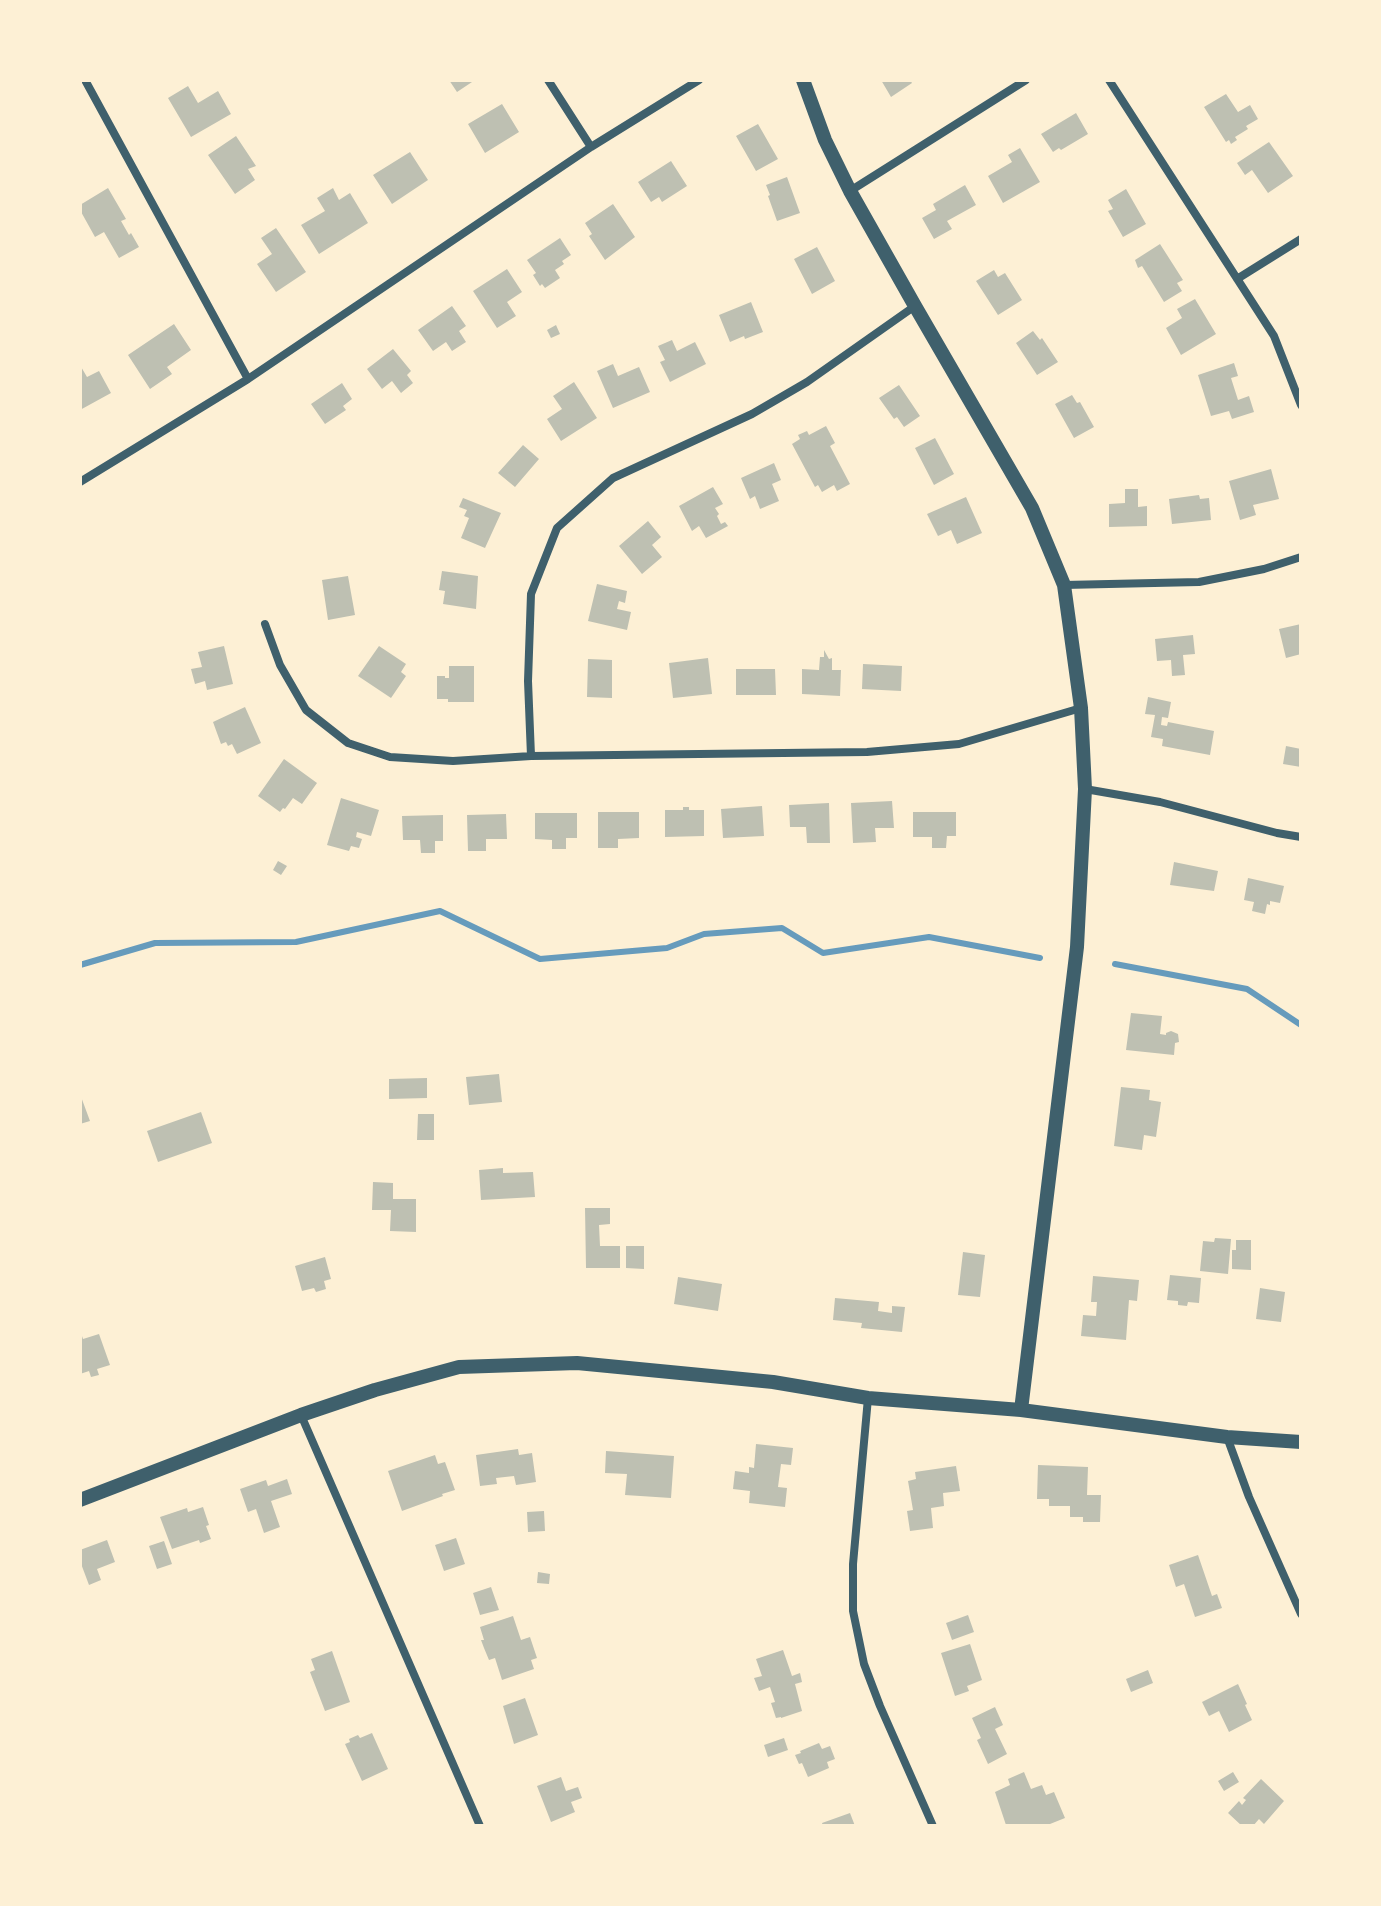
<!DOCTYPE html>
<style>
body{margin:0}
#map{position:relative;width:1381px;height:1906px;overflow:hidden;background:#fdf0d5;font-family:"Space Grotesk",sans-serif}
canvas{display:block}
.frame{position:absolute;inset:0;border:82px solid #fdf0d5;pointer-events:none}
</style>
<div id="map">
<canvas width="1381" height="1906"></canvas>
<div class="frame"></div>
</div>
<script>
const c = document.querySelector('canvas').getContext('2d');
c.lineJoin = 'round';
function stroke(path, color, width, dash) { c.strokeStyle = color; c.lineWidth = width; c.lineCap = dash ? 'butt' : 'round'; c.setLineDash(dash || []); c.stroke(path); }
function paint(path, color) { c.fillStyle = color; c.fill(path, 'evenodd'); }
stroke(new Path2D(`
 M1115 964 1247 989 1301 1025
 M80 965 155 943 296 942 440 911 540 959 667 948 704 934 782 928 823 953 929 937 1040 958`), '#669bbc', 6);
paint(new Path2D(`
 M449 80H475L457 92Z
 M881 80H910L912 83 891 97Z
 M188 86 198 103 218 91 231 114 191 137 168 98Z
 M1226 94 1238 112 1250 105 1258 119 1246 126 1248 129 1235 137 1237 140 1231 144 1229 140 1226 142 1204 107Z
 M502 104 519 132 485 153 468 124Z
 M1076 113 1088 134 1061 150 1059 148 1053 152 1041 134Z
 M758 124 778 159 756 171 736 136Z
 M236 136 256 166 248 169 255 180 235 194 208 155Z
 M1269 142 1293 176 1268 193 1252 170 1245 175 1237 163Z
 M1020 148 1040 182 1003 203 988 176 1012 162 1008 155Z
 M410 152 428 180 392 204 373 175Z
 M671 161 687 186 662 202 659 197 651 202 638 182Z
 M787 177 800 213 777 221 768 196 770 195 766 185Z
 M965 185 976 205 947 221 952 229 934 239 922 218 936 210 933 204Z
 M108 188 126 219 121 221 129 235 131 233 139 247 119 258 104 232 95 237 80 210V205Z
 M333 188 339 200 350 193 368 223 319 254 301 225 325 211 317 198Z
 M1126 189 1146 224 1123 237 1108 211 1113 209 1108 200Z
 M613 204 635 237 605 260 589 236 592 234 585 223Z
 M276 228 306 272 276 292 257 264 272 254 261 238Z
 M560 238 571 255 562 261 564 264 555 270 560 278 545 288 542 284 540 286 533 275 536 273 527 260Z
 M1160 244 1183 280 1177 283 1182 291 1164 302 1142 266 1138 268 1135 260Z
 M817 247 835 281 812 294 794 259Z
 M507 269 522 292 507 302 516 316 497 328 473 291Z
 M994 270 998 277 1005 273 1022 300 998 315 976 281Z
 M1195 299 1216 334 1181 355 1166 328 1182 318 1177 309Z
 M751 302 763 332 745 339 744 336 730 342 719 315Z
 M452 306 466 326 459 331 466 342 452 351 446 342 433 351 418 330Z
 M174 324 191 350 167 367 172 374 150 389 128 355Z
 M556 325 560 334 551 338 547 330Z
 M1033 331 1040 340 1042 338 1058 362 1037 375 1016 343Z
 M672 340 677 351 695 342 706 364 670 382 660 362 665 360 658 346Z
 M393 349 411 371 407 375 413 383 401 393 392 381 382 389 367 369Z
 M1234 363 1238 376 1231 378 1238 400 1249 396 1254 412 1232 419 1229 411 1211 416 1198 375Z
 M613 364 618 376 639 367 650 392 613 408 597 371Z
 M80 365 87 377 99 371 111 393 80 410Z
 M574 382 597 418 561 441 547 419 562 409 553 396Z
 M342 383 352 399 343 406 346 410 325 424 311 404Z
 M899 385 920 416 904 427 897 417 894 419 879 398Z
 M1072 395 1077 403 1080 402 1094 427 1074 438 1055 404Z
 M826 426 835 443 830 446 850 484 837 491 834 485 822 492 818 485 815 487 792 444 800 439 798 435 807 431 809 435Z
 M935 438 954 474 934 485 915 448Z
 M523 445 539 459 515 487 498 473Z
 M774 463 781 480 772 484 779 501 760 509 755 496 750 499 741 478Z
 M1271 469 1279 499 1253 505 1256 515 1240 520 1229 481Z
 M713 487 723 504 715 508 719 514 717 516 721 524 725 522 728 526 706 538 699 526 692 531 679 506Z
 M1125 489H1138V507L1147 506V526L1109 527V504L1125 503Z
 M1199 495 1200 499 1209 498 1211 520 1172 524 1169 499Z
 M966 497 982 533 957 544 951 530 938 536 927 514Z
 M463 498 501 513 485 548 461 538 469 518 464 516 467 510 459 507Z
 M648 521 661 537 652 545 662 557 642 574 619 546Z
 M442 571 478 576 476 609 443 604 445 591 439 590Z
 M348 576 355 615 328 620 322 580Z
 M597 584 627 591 625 603 619 601 617 609 631 612 627 630 588 621Z
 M1301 624V654L1286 658 1279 629Z
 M1193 635 1195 654 1183 655 1185 675 1172 676 1171 660 1157 661 1155 639Z
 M224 646 233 684 207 690 205 681 195 684 191 669 202 667 198 652Z
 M379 646 406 664 401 672 406 676 391 698 358 676Z
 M824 650 829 659 832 658V670H841L840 696 802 694V669L819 670 820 657H824Z
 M708 658 712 694 673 698 669 663Z
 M588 659 612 660V698L587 697Z
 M863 664 902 666 901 691 862 689Z
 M449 666H474V702H448V699H437V676H445V678H449Z
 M736 669H775L776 695H736Z
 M1148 697 1171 702 1168 718 1162 717 1161 725 1167 726 1168 722 1214 731 1210 755 1162 746 1163 739 1151 737 1155 715 1145 714Z
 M245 707 261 743 237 754 232 744 228 746 226 742 221 744 213 722Z
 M1286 746 1301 749V767L1283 764Z
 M284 759 317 783 302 804 293 798 285 809 283 808 280 812 258 796Z
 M341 798 379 810 371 836 357 832 356 837 362 839 359 848 351 846 349 851 327 845Z
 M892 801 894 828H875L876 842 853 843 851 803Z
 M829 803 830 843H807L806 827H790L789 805Z
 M762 806 764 836 723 838 721 809Z
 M683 807H689V810H704V836L665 837V810H683Z
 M598 812H639V838L618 839V848H598Z
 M913 812H956V836H947L946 848H932V837H913Z
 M535 813H577V838H566V849H552V840L535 839Z
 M506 814 507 839H486V851H468L467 815Z
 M443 815V841H435V853H421L420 840H403L402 816Z
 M278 861 287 866 281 875 273 870Z
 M1174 862 1218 871 1214 891 1170 885Z
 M1248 878 1284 886 1280 903 1270 901V905L1267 904 1265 914 1252 911 1254 902 1244 900Z
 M1131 1013 1162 1016 1160 1034 1166 1035V1033L1171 1031 1178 1034 1179 1042 1175 1043 1174 1055 1126 1050Z
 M499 1074 502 1102 469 1105 466 1077Z
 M427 1078V1098L389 1099V1079Z
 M1121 1087 1150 1090 1149 1100 1161 1102 1156 1137 1144 1135 1142 1150 1114 1146Z
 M80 1094 90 1121 80 1124Z
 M201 1112 212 1143 158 1162 147 1131Z
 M418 1114H434V1140H417Z
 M503 1168V1173L533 1172 535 1197 481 1200 479 1170Z
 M373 1182 393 1183V1199H416V1232L390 1231 391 1210H372Z
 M585 1208H610V1224L599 1225 600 1246H620V1268H586Z
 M1215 1238 1231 1239 1228 1274 1200 1271 1203 1241 1214 1242Z
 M1236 1240H1251V1270L1232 1269V1250H1236Z
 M626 1246H644V1269L626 1268Z
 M963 1252 985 1255 980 1297 958 1295Z
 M325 1257 331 1279 324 1281 326 1289 316 1292 314 1288 302 1291 295 1266Z
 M1170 1275 1201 1278 1199 1303 1188 1302 1187 1306 1178 1305V1301L1167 1300Z
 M1093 1276 1139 1280 1137 1301 1129 1300 1126 1340 1081 1336 1083 1315 1096 1316 1097 1302H1091Z
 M678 1277 722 1284 718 1311 674 1304Z
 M1260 1288 1285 1292 1281 1322 1256 1319Z
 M835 1298 879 1302 878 1311 892 1313V1306L905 1307 902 1332 861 1328 862 1323 833 1320Z
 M80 1330 83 1339 99 1334 110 1365 97 1369 99 1375 91 1377 89 1371 80 1374Z
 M756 1444 793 1448 791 1465 781 1464 778 1487 787 1488 785 1507 749 1503 750 1491 733 1489 735 1471 749 1473V1467L754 1468Z
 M518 1449 519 1455 532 1453 536 1482 516 1485 514 1476 496 1478 497 1484 480 1486 476 1455Z
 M606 1451 674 1456 671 1498 625 1495 627 1474 605 1473Z
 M435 1455 438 1464 445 1462 455 1490 442 1494 443 1496 402 1511 388 1471Z
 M1038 1465 1088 1467 1087 1495H1101L1100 1522H1083V1517H1070V1506H1049V1499H1037Z
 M956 1466 960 1491 943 1493 944 1506 931 1508 933 1528 910 1531 907 1511 913 1510 908 1481 916 1479 915 1472Z
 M287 1479 292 1494 271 1501 280 1527 264 1533 256 1509 248 1512 240 1489 266 1480 268 1486Z
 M203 1507 209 1525 206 1526 211 1539 200 1543 199 1540 172 1549 160 1517 187 1508 188 1512Z
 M544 1511 545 1531 528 1532 527 1512Z
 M456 1538 465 1564 444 1571 435 1545Z
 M107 1540 115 1562 97 1569 101 1580 89 1585 80 1561V1550Z
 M164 1541 172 1564 157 1569 149 1546Z
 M1198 1555 1212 1596 1217 1594 1222 1608 1195 1617 1184 1584 1176 1587 1169 1565Z
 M538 1572 550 1574 549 1584 537 1583Z
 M491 1587 499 1610 480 1615 473 1593Z
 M968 1615 974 1632 952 1640 946 1623Z
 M513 1616 521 1640 530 1637 537 1658 531 1660 534 1669 502 1680 495 1658 489 1660 484 1648 481 1640H484L480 1627Z
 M970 1644 982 1680 967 1686 969 1691 955 1696 941 1653Z
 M783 1650 792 1676 800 1673 802 1682 795 1684 802 1711 781 1718V1717L776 1718 771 1703 775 1702 770 1687 759 1691 754 1678 762 1676 756 1659Z
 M332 1651 350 1702 325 1711 310 1672 315 1670 311 1659Z
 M1148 1670 1153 1683 1131 1692 1126 1679Z
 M1238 1684 1247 1704 1245 1705 1252 1720 1229 1732 1219 1711 1209 1716 1202 1702Z
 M525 1698 538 1735 514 1744 503 1706Z
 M995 1707 1003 1725 995 1729 1007 1754 988 1764 977 1740 981 1738 972 1718Z
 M372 1733 388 1769 362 1781 345 1744 350 1742 349 1739 358 1735 360 1738Z
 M784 1738 788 1750 768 1757 764 1745Z
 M819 1743 822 1749 830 1746 835 1759 827 1762 829 1768 808 1777 802 1763 799 1764 795 1755 801 1753 800 1751Z
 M1024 1772 1031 1789 1042 1785 1046 1795 1054 1792 1065 1818 1045 1826H1011L1010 1824 1006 1825 995 1792 1010 1785 1008 1779Z
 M1233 1772 1239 1782 1224 1791 1218 1781Z
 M561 1777 566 1791 578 1787 582 1798 571 1802 575 1812 551 1822 537 1786Z
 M1261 1779 1284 1801 1264 1824 1259 1819 1253 1826H1242L1228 1813 1239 1801 1242 1805 1246 1800 1243 1798Z
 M850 1813 855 1826H823L822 1823Z`), '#bec0b2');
stroke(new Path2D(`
 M85 80 248 379
 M548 80 591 147
 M1109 80 1274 336 1301 405
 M850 191 1026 80
 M1237 279 1301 239
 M80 482 248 379 591 147 699 80
 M1064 585 1199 582 1264 569 1301 557
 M265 624 280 665 306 710 348 743 390 757 453 761 531 756 867 752 959 744 1081 708
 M531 756 528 681 531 594 557 528 613 478 752 414 807 382 915 306
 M1085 789 1160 802 1277 833 1301 837
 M868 1398 853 1564V1611L864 1664 880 1706 933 1826
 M301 1415 480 1826
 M1227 1437 1249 1497 1301 1614`), '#3f606c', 8);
stroke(new Path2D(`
 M803 80 825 140 850 191 915 306 1032 508 1064 585 1081 708 1085 789 1077 947 1021 1410
 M80 1500 301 1415 375 1390 459 1367 577 1363 773 1382 868 1398 1021 1410 1227 1437 1301 1442`), '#3f606c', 14);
</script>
